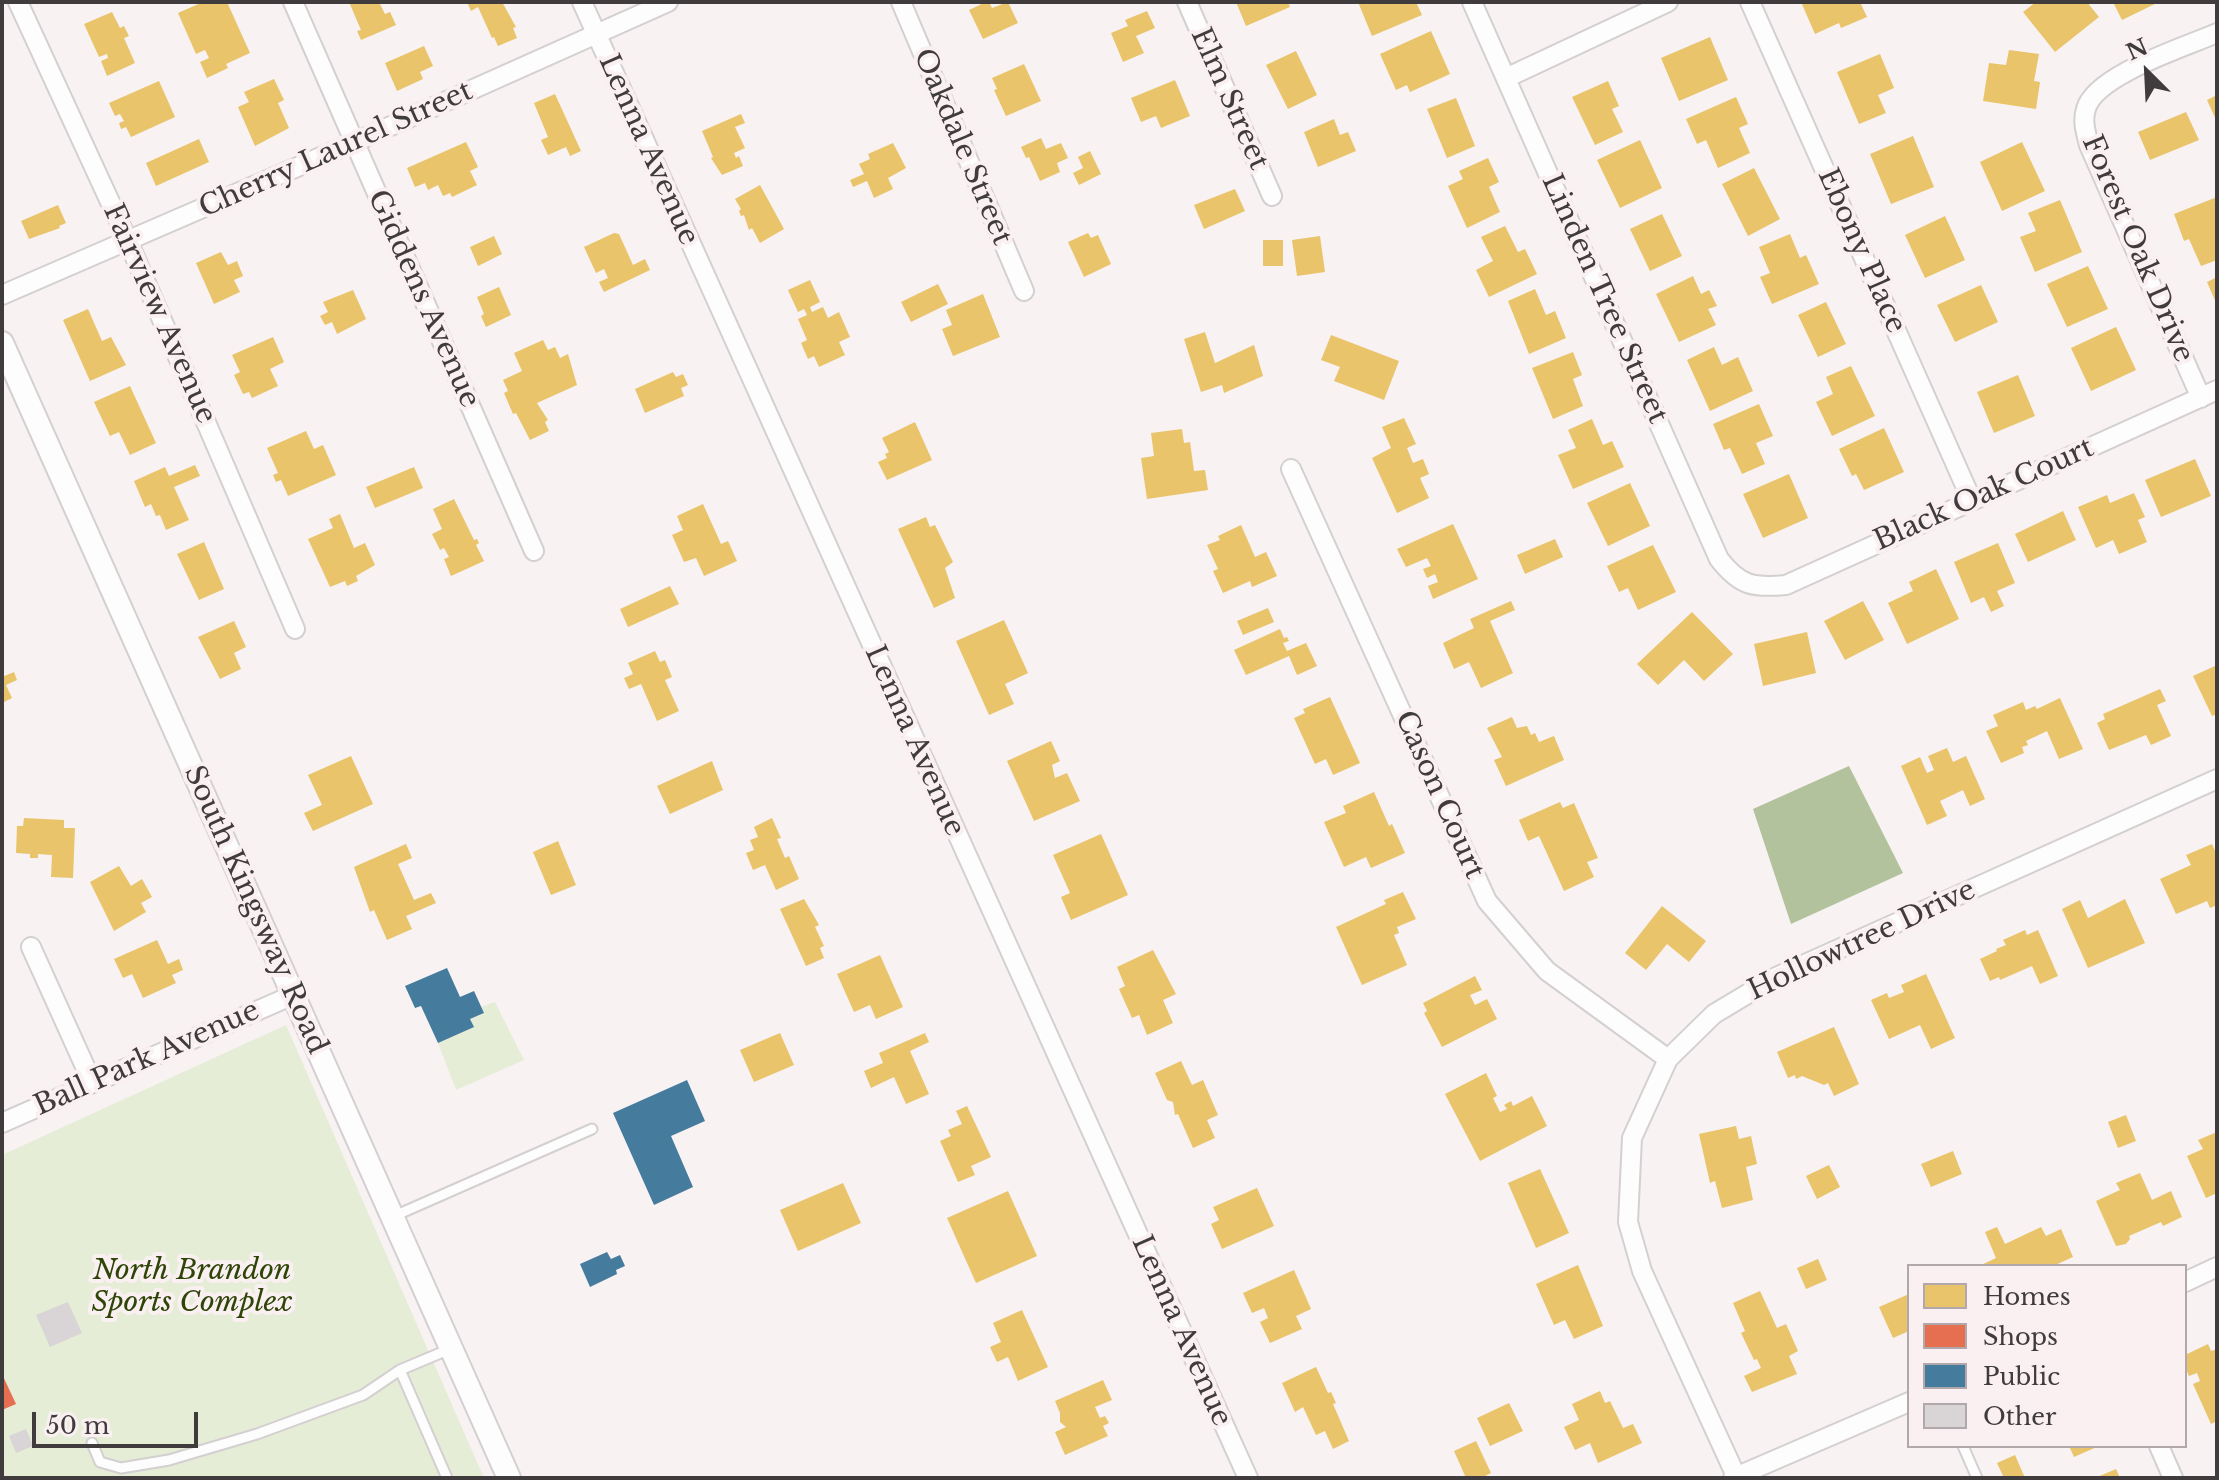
<!DOCTYPE html>
<style>
body{margin:0}
#map{position:relative;width:2219px;height:1480px;overflow:hidden;background:#f8f2f3;font-family:"Libre Baskerville",serif}
canvas{display:block}
.frame{position:absolute;inset:0;border:4px solid #403c3d;pointer-events:none}
.legend{position:absolute;left:1907px;top:1264px;width:280px;height:184px;box-sizing:border-box;background:#faf0f2;border:2px solid #b0a8aa;margin:0;padding:10px 14px;list-style:none;font-size:24px;color:#403c3d}
.legend li{display:flex;align-items:center;gap:16px;height:40px}
.legend b{width:40px;border:2px solid #b0a8aa}
.north{position:absolute;left:2107px;top:32px;width:80px;height:80px;-webkit-text-stroke:6px #faf0f2;paint-order:stroke;rotate:336deg;font-size:22px;font-weight:700;line-height:32px;text-align:center;color:#403c3d}
.north::after{content:'';display:block;margin:auto;width:28px;height:36px;background:#403c3d;clip-path:polygon(50% 0,100% 100%,50% 72%,0 100%)}
.scale{position:absolute;left:32px;top:1412px;width:166px;height:36px;box-sizing:border-box;border:4px solid #403c3d;border-top:0;padding-left:10px;font-size:24px;line-height:28px;white-space:nowrap;color:#403c3d;-webkit-text-stroke:6px #faf0f2;paint-order:stroke}
</style>
<div id="map">
<canvas width="2219" height="1480"></canvas>
<div class="frame"></div>
<ul class="legend">
<li><b style="height:22px;background:#e9c46a"></b>Homes</li>
<li><b style="height:22px;background:#e76f51"></b>Shops</li>
<li><b style="height:22px;background:#457b9d"></b>Public</li>
<li><b style="height:22px;background:#d9d4d5"></b>Other</li>
</ul>
<div class="north">N</div>
<div class="scale">50 m</div>
</div>
<script>
const c = document.querySelector('canvas').getContext('2d');
c.lineJoin = 'round';
function paint(path, color) { c.fillStyle = color; c.fill(path, 'evenodd'); }
function stroke(path, color, width, dash) { c.strokeStyle = color; c.lineWidth = width; c.lineCap = dash ? 'butt' : 'round'; c.setLineDash(dash || []); c.stroke(path); }
function write(font, color, halo, rows, align = 'center') {
  c.font = font + ' "Libre Baskerville",serif'; c.lineWidth = 8; c.setLineDash([]); c.textBaseline = 'middle'; c.strokeStyle = halo; c.fillStyle = color; for (const [text, x, y, turn = 0] of rows) {
    c.save(); c.translate(x, y); c.rotate((+turn || 0) * Math.PI / 180); c.textAlign = isNaN(turn) ? turn : align; if (halo) c.strokeText(text, 0, 0); c.fillText(text, 0, 0); c.restore();
  }
}
paint(new Path2D(`
 M495 1002 524 1060 456 1090 438 1043 473 1027 470 1019 483 1014 481 1007Z
 M286 1025 484 1478H2V1155Z`), '#e5edd7');
paint(new Path2D(`
 M1849 766 1903 873 1791 924 1753 809Z`), '#b1c29c');
paint(new Path2D(`
 M203 2H227L250 53 226 64 228 68 207 78 200 62 209 58 205 50 196 54 178 13Z
 M349 2H379L385 14 390 12 396 25 361 40 357 31 361 30Z
 M467 2H502L516 27 513 28 517 38 498 46 494 37 492 38 478 7 471 11Z
 M986 2H989L992 8 1008 2 1018 23 983 39 969 10Z
 M1236 2H1288L1290 7 1246 26Z
 M1358 2H1416L1422 15 1372 36Z
 M1801 2H1860L1867 17 1841 28 1839 23 1815 34Z
 M2036 2H2087L2099 17 2055 52 2023 12Z
 M2113 2H2159L2122 20Z
 M1147 11 1155 28 1136 36 1144 53 1123 62 1111 33 1128 26 1125 20Z
 M112 12 120 28 124 26 129 36 124 38 135 63 107 76 101 61 108 58 107 54 99 57 84 24Z
 M1431 31 1450 74 1410 92 1407 85 1396 90 1380 54Z
 M1710 37 1728 80 1679 101 1661 58Z
 M424 46 433 66 420 72 423 79 397 91 385 63Z
 M2009 50 2039 54 2034 81 2040 82 2036 109 1983 101 1989 63 2006 65Z
 M1296 51 1317 95 1288 109 1266 65Z
 M1880 54 1894 88 1878 95 1886 113 1859 124 1837 72Z
 M1024 64 1041 101 1006 116 994 90 997 89 992 78Z
 M274 79 284 100 278 103 289 128 255 146 238 107 249 102 244 92Z
 M1175 80 1190 116 1161 128 1156 116 1141 122 1131 98Z
 M159 81 175 117 131 137 126 127 121 129 119 123 124 121 120 114 115 116 109 103Z
 M1608 81 1619 106 1612 109 1623 132 1595 145 1572 97Z
 M555 94 581 151 570 156 566 147 548 155 541 140 548 137 534 103Z
 M2217 95V122L2207 100Z
 M1736 97 1748 124 1739 128 1750 153 1718 168 1706 140 1697 144 1686 119Z
 M1456 98 1475 146 1447 158 1427 109Z
 M2186 112 2199 140 2150 160 2138 132Z
 M741 114 745 123 735 127 745 148 734 153 736 158 739 156 743 166 722 175 711 158 713 157 702 131Z
 M1334 119 1340 135 1348 132 1356 151 1318 167 1304 132Z
 M1913 136 1934 187 1891 204 1870 154Z
 M1041 138 1046 149 1061 143 1068 158 1057 163 1060 172 1040 181 1029 157 1026 158 1021 147Z
 M199 139 209 162 156 186 146 163Z
 M1640 140 1662 188 1620 208 1597 160Z
 M466 142 478 167 470 171 477 185 452 197 450 193 443 196 438 185 428 190 425 183 415 187 407 168Z
 M2022 142 2045 191 2002 211 1980 162Z
 M893 143 906 168 888 178 893 189 874 198 867 181 853 187 850 180 864 174 859 164 870 159 868 154Z
 M1090 151 1101 174 1079 185 1073 173 1083 168 1078 157Z
 M1488 158 1499 182 1489 187 1500 212 1467 228 1448 186 1463 179 1459 171Z
 M1754 168 1780 219 1748 236 1722 184Z
 M760 185 784 229 760 243 752 228 749 230 744 215 741 216 739 211 741 209 735 199Z
 M1235 189 1245 211 1204 229 1194 205Z
 M2217 197V260L2201 266 2189 239 2184 241 2174 214Z
 M2060 200 2082 252 2035 272 2020 237 2036 231 2028 213Z
 M58 205 66 223 59 226 60 228 29 239 21 221Z
 M1662 214 1682 256 1650 271 1630 229Z
 M1945 216 1965 260 1925 278 1905 235Z
 M1505 226 1518 252 1525 249 1537 274 1489 297 1476 270 1493 261 1481 237Z
 M614 233 619 234 633 265 645 259 650 270 604 292 599 282 608 278 604 269 596 273 584 247Z
 M1088 233 1091 238 1098 235 1111 264 1084 277 1068 242Z
 M1790 234 1800 258 1806 255 1819 284 1772 304 1760 277 1770 273 1759 247Z
 M494 236 502 254 478 266 470 247Z
 M1320 236 1325 272 1297 276 1292 240Z
 M1263 240H1283V266H1263Z
 M221 252 228 265 237 261 243 276 234 280 240 292 214 304 196 263Z
 M2088 266 2108 309 2067 327 2047 284Z
 M1693 276 1701 294 1709 290 1717 306 1708 309 1716 325 1679 342 1656 294Z
 M2217 277V305L2207 282Z
 M810 280 820 302 810 307 812 312 823 307 828 318 839 312 850 337 839 342 845 355 819 367 814 356 808 359 801 343 807 340 798 319 807 315 804 309 798 312 788 290Z
 M938 284 948 304 911 322 901 302Z
 M1981 285 1998 322 1955 342 1937 305Z
 M499 287 511 315 486 327 481 316 484 314 477 297Z
 M1535 289 1546 315 1555 311 1566 338 1529 354 1508 301Z
 M353 290 366 319 337 334 332 322 325 325 320 316 328 312 323 302Z
 M983 294 1000 337 953 356 942 329 952 325 946 310Z
 M1826 302 1846 344 1818 357 1798 315Z
 M88 309 102 341 111 337 126 365 90 381 63 320Z
 M2116 327 2136 370 2091 391 2071 348Z
 M1205 332 1215 363 1254 345 1263 376 1224 393 1222 385 1201 392 1184 339Z
 M1331 335 1399 361 1384 400 1334 381 1340 367 1321 360Z
 M273 337 284 362 270 369 278 386 252 398 249 392 243 394 234 375 240 372 232 355Z
 M543 340 548 350 555 347 560 358 568 354 577 385 537 403 548 420 545 422 549 431 530 440 516 413 513 414 504 393 508 391 503 380 522 371 514 353Z
 M1714 347 1722 365 1738 357 1753 391 1710 411 1687 360Z
 M1573 352 1582 375 1573 379 1583 406 1553 419 1532 368Z
 M1851 366 1875 416 1832 436 1816 402 1833 394 1826 377Z
 M673 372 676 377 683 374 688 385 681 388 684 396 645 413 635 389Z
 M2018 375 2035 416 1994 433 1977 392Z
 M130 386 156 443 130 455 119 432 110 436 94 402Z
 M1759 404 1773 436 1756 443 1765 464 1742 474 1730 448 1724 450 1713 424Z
 M1404 418 1416 444 1407 448 1413 463 1423 459 1429 474 1420 478 1429 498 1397 513 1372 458 1391 448 1382 427Z
 M1592 419 1603 445 1612 441 1624 467 1573 489 1558 455 1576 448 1568 430Z
 M915 422 932 460 887 480 878 462 887 458 885 454 889 452 882 438Z
 M1884 428 1904 472 1864 490 1856 474 1852 476 1839 449Z
 M1182 429 1184 443 1190 442 1194 471 1205 470 1208 490 1147 499 1141 458 1154 456 1151 433Z
 M306 431 314 449 323 445 336 475 288 496 281 480 276 482 273 475 278 473 267 448Z
 M2195 459 2211 496 2161 517 2145 480Z
 M195 465 200 476 174 487 189 520 166 530 160 515 156 516 151 504 145 507 134 481 165 467 169 476Z
 M414 467 423 488 375 508 366 487Z
 M1789 474 1808 518 1763 538 1743 494Z
 M1630 483 1650 526 1608 546 1587 503Z
 M2134 493 2145 517 2138 520 2147 542 2119 554 2113 540 2096 548 2078 507 2107 495 2110 503Z
 M454 499 474 540 477 539 479 543 476 545 484 561 451 576 444 559 449 557 444 548 440 550 432 534 442 529 433 509Z
 M703 504 721 544 728 541 737 561 704 576 696 558 684 562 672 535 683 530 677 516Z
 M2063 511 2076 540 2028 562 2015 534Z
 M340 514 354 548 365 543 375 565 356 576 358 581 347 586 345 581 330 587 308 539 333 528 329 519Z
 M926 517 930 527 935 525 953 562 945 568 955 598 934 608 898 529Z
 M1453 524 1478 579 1433 599 1428 586 1438 582 1435 574 1427 578 1423 569 1431 566 1427 558 1406 567 1397 549Z
 M1241 525 1255 557 1266 552 1277 576 1252 587 1250 581 1223 593 1213 571 1218 569 1207 545 1220 540 1218 536Z
 M1555 539 1563 557 1525 574 1517 555Z
 M204 542 224 589 199 600 177 554Z
 M1998 543 2015 583 1997 591 2004 606 1991 612 1984 597 1971 603 1954 562Z
 M1653 545 1676 592 1638 610 1628 588 1619 592 1607 566Z
 M1936 569 1959 619 1907 644 1888 603 1913 591 1909 582Z
 M670 586 679 604 628 627 620 609Z
 M1511 601 1515 610 1490 621 1513 673 1481 688 1469 662 1454 669 1443 643 1474 628 1470 619Z
 M1863 601 1884 640 1845 660 1824 621Z
 M1268 608 1274 622 1243 635 1237 621Z
 M1692 612 1733 654 1704 681 1684 660 1658 685 1637 664Z
 M1004 620 1028 673 1005 684 1014 704 989 715 956 641Z
 M234 621 246 647 234 653 241 669 220 679 198 637Z
 M1280 629 1284 638 1287 637 1289 641 1283 643 1287 651 1306 643 1317 666 1297 675 1289 656 1246 675 1234 650Z
 M1807 632 1816 673 1763 686 1754 644Z
 M655 651 660 662 665 660 672 677 665 680 679 711 657 721 641 684 629 689 624 678 633 674 628 663Z
 M2217 665V714L2212 716 2193 676Z
 M14 672 17 680 6 685 12 698 2 703V677Z
 M2160 689 2166 701 2157 705 2171 736 2151 745 2146 735 2109 750 2097 723 2105 719 2103 714Z
 M1330 697 1360 763 1333 775 1326 759 1315 764 1294 718 1305 713 1303 709Z
 M2060 698 2083 749 2059 759 2047 731 2026 741 2028 745 2022 747 2024 753 2001 763 1986 731 1998 726 1993 715 2023 702 2026 710 2035 706 2037 709Z
 M1512 717 1517 728 1527 726 1531 735 1535 733 1539 742 1554 736 1564 760 1506 786 1494 760 1502 757 1487 728Z
 M1051 741 1060 761 1052 765 1055 778 1067 773 1080 801 1034 821 1007 761Z
 M1947 748 1953 762 1966 756 1985 799 1970 806 1963 790 1940 801 1947 816 1927 825 1901 766 1920 757 1927 773 1934 770 1928 756Z
 M351 756 373 804 313 831 304 813 322 805 308 775Z
 M712 761 723 790 670 814 657 786Z
 M1374 792 1389 826 1392 824 1405 853 1371 868 1366 857 1344 867 1324 822 1346 813 1343 806Z
 M1560 802 1563 808 1574 803 1598 858 1587 862 1594 877 1564 891 1539 836 1528 841 1519 820Z
 M24 818 64 820V828H75L73 878 51 877 52 855 38 854V858H30V854L16 853 17 826H23Z
 M772 818 781 838 777 839 785 858 789 856 799 879 776 890 765 865 753 870 746 853 754 850 750 840 758 837 754 827Z
 M1101 834 1128 895 1071 920 1061 897 1070 893 1053 855Z
 M558 841 576 885 551 895 533 852Z
 M406 844 412 858 398 864 414 900 431 893 436 903 406 916 412 929 387 940 374 910 370 912 354 867Z
 M2212 844 2217 855V905L2210 908 2207 901 2176 914 2160 879 2191 865 2186 855Z
 M119 866 131 886 142 879 152 897 141 903 146 912 114 931 90 882Z
 M1403 892 1416 919 1397 927 1399 933 1394 935 1407 965 1362 985 1336 927 1386 904 1384 900Z
 M804 899 819 925 815 927 824 946 820 948 824 958 806 966 780 909Z
 M2125 899 2145 943 2088 968 2062 909 2080 900 2088 918Z
 M1662 906 1706 941 1689 962 1667 944 1646 970 1625 953Z
 M2025 930 2027 935 2038 930 2058 976 2040 984 2032 966 2000 980 1999 977 1990 981 1980 959 1997 951 1996 949 2006 945 2003 940Z
 M157 940 168 964 179 959 183 970 172 975 176 983 143 998 132 974 123 978 114 959Z
 M1153 950 1176 994 1163 1000 1173 1023 1147 1035 1139 1015 1132 1018 1119 989 1125 986 1117 967Z
 M880 955 903 1007 876 1019 870 1005 854 1012 837 974Z
 M1926 974 1955 1038 1931 1049 1920 1025 1889 1039 1871 1000 1887 993 1889 998 1904 992 1901 985Z
 M1475 976 1482 990 1470 995 1475 1005 1487 999 1497 1019 1442 1047 1424 1013 1427 1011 1423 1003Z
 M1834 1027 1859 1084 1834 1096 1828 1083 1824 1085 1802 1076 1796 1079 1795 1075 1788 1078 1777 1052Z
 M780 1033 794 1065 754 1082 740 1050Z
 M925 1033 929 1042 910 1051 929 1094 906 1104 894 1077 871 1088 864 1071 883 1063 879 1053Z
 M1181 1061 1192 1085 1203 1080 1218 1115 1207 1120 1215 1138 1193 1148 1178 1114 1175 1115 1173 1102 1167 1100 1155 1073Z
 M1486 1073 1497 1096 1493 1098 1500 1112 1507 1109 1504 1105 1511 1101 1513 1106 1532 1096 1547 1126 1480 1161 1445 1094Z
 M967 1106 991 1157 971 1166 975 1175 958 1182 940 1141 951 1136 948 1130 962 1124 956 1111Z
 M2126 1115 2136 1141 2118 1148 2108 1122Z
 M1736 1126 1739 1139 1751 1136 1757 1164 1746 1167 1753 1200 1722 1208 1715 1181 1710 1183 1699 1134Z
 M2217 1132V1193L2206 1198 2187 1156 2203 1149 2198 1140Z
 M1953 1151 1962 1174 1931 1187 1921 1164Z
 M1829 1165 1840 1187 1817 1199 1806 1176Z
 M1540 1169 1569 1233 1536 1248 1508 1183Z
 M2140 1173 2152 1200 2171 1191 2182 1217 2163 1226 2161 1222 2129 1236 2130 1239 2126 1244 2116 1246 2096 1201 2120 1190 2116 1183Z
 M843 1183 861 1223 798 1251 780 1210Z
 M1257 1188 1274 1226 1222 1249 1211 1224 1219 1220 1213 1207Z
 M1008 1191 1037 1256 976 1283 947 1218Z
 M1997 1227 2005 1244 2041 1227 2046 1236 2061 1229 2073 1257 2053 1266H1979L1996 1258 1985 1232Z
 M1818 1259 1827 1280 1806 1289 1797 1268Z
 M1578 1265 1603 1326 1574 1339 1565 1320 1554 1325 1536 1284Z
 M1294 1270 1311 1309 1296 1316 1302 1329 1270 1343 1260 1322 1268 1318 1264 1308 1252 1313 1243 1293Z
 M1760 1291 1777 1328 1786 1324 1798 1351 1789 1356 1797 1374 1752 1392 1744 1376 1761 1368 1757 1359 1754 1360 1741 1333 1745 1331 1733 1303Z
 M1909 1294V1331L1893 1338 1879 1307Z
 M1022 1310 1048 1367 1018 1381 1008 1357 997 1362 990 1347 1001 1342 993 1323Z
 M2208 1344 2211 1351 2217 1349V1421L2211 1424 2193 1384 2200 1381 2197 1373 2189 1376 2185 1367V1355Z
 M1316 1367 1328 1393 1331 1392 1336 1403 1333 1404 1349 1441 1333 1449 1325 1431 1316 1435 1303 1407 1295 1412 1282 1383Z
 M1103 1380 1112 1400 1095 1407 1100 1418 1105 1416 1109 1423 1103 1426 1108 1436 1065 1455 1055 1432 1066 1427 1060 1422V1413L1055 1401Z
 M1600 1391 1605 1403 1610 1401 1623 1428 1633 1424 1642 1443 1598 1463 1590 1443 1575 1450 1564 1427 1579 1420 1572 1404Z
 M1509 1403 1523 1431 1490 1446 1477 1418Z
 M1476 1441 1491 1473 1481 1478H1466L1454 1451Z
 M2069 1446H2099L2074 1457Z
 M2015 1455 2025 1478H2004L1997 1463Z
 M2116 1469 2120 1478H2095Z`), '#e9c46a');
paint(new Path2D(`
 M2 1374 16 1404 2 1410Z`), '#e76f51');
paint(new Path2D(`
 M447 968 460 997 474 991 484 1013 470 1019 474 1027 438 1043 421 1006 415 1008 405 986Z
 M687 1080 705 1121 671 1136 693 1187 654 1205 613 1113Z
 M607 1252 611 1259 620 1255 625 1266 616 1270 617 1274 590 1287 580 1264Z`), '#457b9d');
paint(new Path2D(`
 M68 1302 82 1333 50 1347 36 1315Z
 M26 1429 33 1446 16 1453 9 1436Z`), '#d9d4d5');
const service = new Path2D(`
 M392 1217 592 1129
 M92 1443 100 1462 121 1468 169 1460 257 1434 363 1395 400 1370
 M1963 1446 1977 1478
 M447 1478 400 1370 450 1349`);
const minor = new Path2D(`
 M18 2 128 241 295 629
 M293 2 534 551
 M582 2 1248 1478
 M901 2 1024 291
 M1187 2 1272 196
 M1472 2 1719 559C1740 586 1753 588 1786 585L2217 390
 M1750 2 1972 501
 M1506 78 1668 2
 M2 295 355 142 668 2
 M2201 398 2089 145C2086 133 2082 121 2086 109 2095 75 2185 47 2217 33
 M1291 469 1487 901 1547 971 1668 1059
 M31 947 92 1082
 M2 1123 293 995
 M2185 1282 2217 1267
 M2159 1446 2173 1478
 M1736 1476 1642 1271 1628 1222 1632 1138 1668 1059 1714 1014 1774 978 2217 779
 M1733 1478 1909 1402`);
const tertiary = new Path2D(`
 M2 343 509 1478`);
stroke(service, '#d4cfd0', 13);
stroke(minor, '#d4cfd0', 22);
stroke(tertiary, '#d4cfd0', 26);
stroke(service, '#fefdfd', 9);
stroke(minor, '#fefdfd', 18);
stroke(tertiary, '#fefdfd', 22);
write('28px', '#403c3d', '#faf0f2', [
 ["Elm Street",1229,99,66],
 ["Oakdale Street",962,147,67],
 ["Cherry Laurel Street",336,150,-24],
 ["Lenna Avenue",648,150,66],
 ["Forest Oak Drive",2137,249,67],
 ["Ebony Place",1861,251,66],
 ["Giddens Avenue",423,299,66],
 ["Linden Tree Street",1604,299,66],
 ["Fairview Avenue",159,314,66],
 ["Black Oak Court",1984,495,-24],
 ["Lenna Avenue",914,741,66],
 ["Cason Court",1439,795,66],
 ["South Kingsway Road",255,910,66],
 ["Hollowtree Drive",1862,941,-25],
 ["Ball Park Avenue",147,1059,-24],
 ["Lenna Avenue",1181,1331,66]
]);
write('italic 28px', '#2e4507', '#faf0f2', [
 ["North Brandon",192,1271],
 ["Sports Complex",192,1303]
]);
</script>
